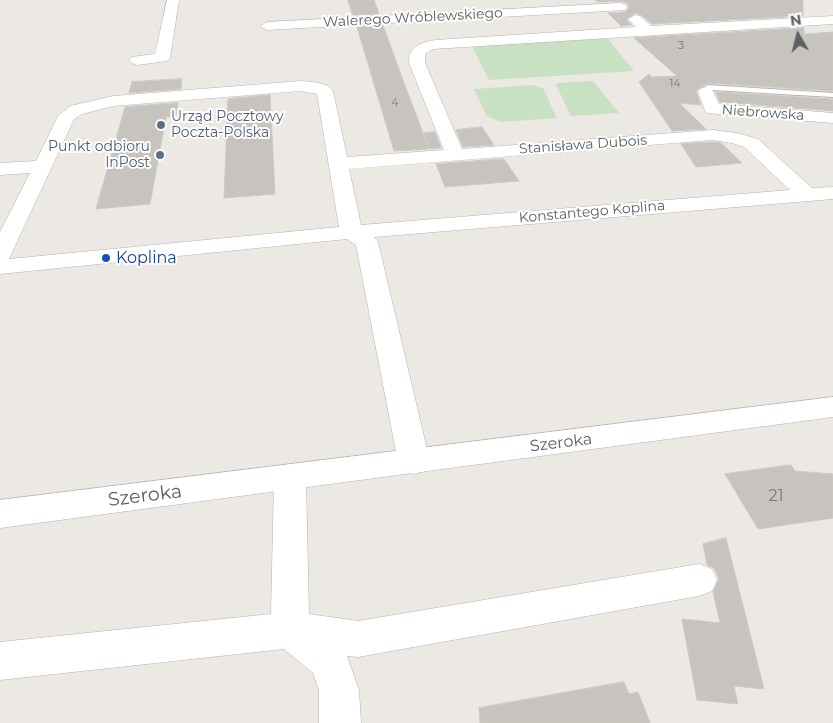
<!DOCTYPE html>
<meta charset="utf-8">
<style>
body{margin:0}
#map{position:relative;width:833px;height:723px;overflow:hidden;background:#ece8e3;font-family:Montserrat,sans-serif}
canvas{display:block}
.north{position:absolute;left:773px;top:10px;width:50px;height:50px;-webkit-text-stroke:4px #fff;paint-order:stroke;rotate:352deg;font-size:14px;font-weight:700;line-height:20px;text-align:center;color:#5b6062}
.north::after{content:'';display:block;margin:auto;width:18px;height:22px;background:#5b6062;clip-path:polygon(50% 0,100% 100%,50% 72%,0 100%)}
</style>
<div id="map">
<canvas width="833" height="723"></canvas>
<div class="north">N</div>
</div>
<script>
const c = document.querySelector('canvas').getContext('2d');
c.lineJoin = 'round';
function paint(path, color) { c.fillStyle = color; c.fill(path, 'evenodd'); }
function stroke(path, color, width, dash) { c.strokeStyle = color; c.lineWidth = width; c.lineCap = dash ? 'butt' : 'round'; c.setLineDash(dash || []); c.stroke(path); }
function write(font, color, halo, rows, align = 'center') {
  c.font = font + ' Montserrat,sans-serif'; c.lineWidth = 4; c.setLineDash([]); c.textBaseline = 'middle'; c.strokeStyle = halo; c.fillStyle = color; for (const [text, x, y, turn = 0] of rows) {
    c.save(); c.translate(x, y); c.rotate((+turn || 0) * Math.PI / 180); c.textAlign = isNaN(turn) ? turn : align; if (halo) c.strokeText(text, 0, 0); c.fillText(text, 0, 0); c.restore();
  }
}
paint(new Path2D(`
 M607 38 634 71 489 80 472 46Z
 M593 81 619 113 571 116 556 85 559 83Z
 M531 85 543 88 557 118 500 122 487 116 474 89Z`), '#c8e1c2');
const building = new Path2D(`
 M348 0H374L379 14 353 15Z
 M595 0H803V16L652 24 641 15 635 13 626 19 632 25 621 26 608 13 625 12 629 8 627 3 620 1 598 2Z
 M383 25 400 72 429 149 394 151 357 27Z
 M804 28V34L833 32V91L707 83 696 91 701 105 679 103 706 129 672 131 639 82 649 74 656 81 653 77 677 76 634 38Z
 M182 79 181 89 129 93 132 82Z
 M716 92 833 99V111L720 102Z
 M270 95 275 194 224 198 228 99Z
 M178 103 176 116 166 117 150 204 96 209 125 107Z
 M482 127 494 145 463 147 456 130Z
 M435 132 441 148 430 149 424 133Z
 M713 142 721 143 742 163 696 167 681 144Z
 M504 159 519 181 445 187 436 164Z
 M791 465 795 471 833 474V518L758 529 725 474Z
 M726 538 764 689 734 686 738 704 697 700 682 619 720 623 713 592 719 579 714 568 707 565 703 544Z
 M624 682 629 694 638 692 650 723H480L479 708Z`);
paint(building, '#c7c3bf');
stroke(building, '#d0c9c2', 1);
const lane = new Path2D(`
 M707 85 833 93V97L712 90 709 94H703L702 92Z`);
const street = new Path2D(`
 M167 0H179L170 58 167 61 137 65 132 63 129 60 132 57 155 54Z
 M620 3 625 4 627 7 625 10 267 30 260 26 267 22Z
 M635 15 640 16 651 26 833 16V24L433 49 425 54V63L462 149 713 130 737 133 758 139 812 188 833 187V199L374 237 378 242 430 462 425 471 414 474 403 471 398 462 356 245 347 239 0 274V232L30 173 0 175V163L36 161 58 116 70 106 113 96 301 81C312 82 327 82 333 91L347 157 444 150 409 63C408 46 422 42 436 40L636 27 628 19ZM301 91 317 94 339 227 9 259 74 119 82 114 113 106ZM713 140 732 143 744 147 790 190 361 225 349 169Z
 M706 87 712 89 719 104 833 113V123L706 113 698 92 700 89Z
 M290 465 301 469 306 478 309 614 358 621 699 564 712 569 717 580 712 591 699 596 358 657 347 656 359 690 361 723H319V690L313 673 284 649 0 680V642L271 614 274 478 279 469Z`);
const secondary = new Path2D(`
 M833 397V417L0 528V500Z`);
stroke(lane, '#b0b4b7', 2);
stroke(street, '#b0b4b7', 1);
stroke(secondary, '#afb4b7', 1);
paint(lane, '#fff');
paint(street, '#fff');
paint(secondary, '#fff');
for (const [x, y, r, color] of [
 [161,125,5,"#5c6f8a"],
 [160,155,5,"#5c6f8a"],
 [106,258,5,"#1a4fb4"]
]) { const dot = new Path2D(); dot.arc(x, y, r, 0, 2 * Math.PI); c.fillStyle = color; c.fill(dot); stroke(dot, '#fff', 2); }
write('11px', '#767979', null, [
 ["3",681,46],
 ["14",675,84],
 ["4",395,103]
]);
write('14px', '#5b6062', '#fff', [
 ["Walerego Wróblewskiego",413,18,-3],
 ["Niebrowska",763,113,4],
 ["Stanisława Dubois",583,145,-4],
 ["Konstantego Koplina",592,212,-5]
]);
write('14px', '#4e5e75', '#fff', [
 ["Urząd Pocztowy",171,117],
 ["Poczta-Polska",171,133],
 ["Punkt odbioru",150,147,"right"],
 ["InPost",150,163,"right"]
], 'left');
write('16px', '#164399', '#fff', [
 ["Koplina",116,258]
], 'left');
write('16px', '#5b6062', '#fff', [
 ["Szeroka",561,443,-7]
]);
write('16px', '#767979', null, [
 ["21",776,496]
]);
write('19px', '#5b6062', '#fff', [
 ["Szeroka",145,496,-7]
]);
</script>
